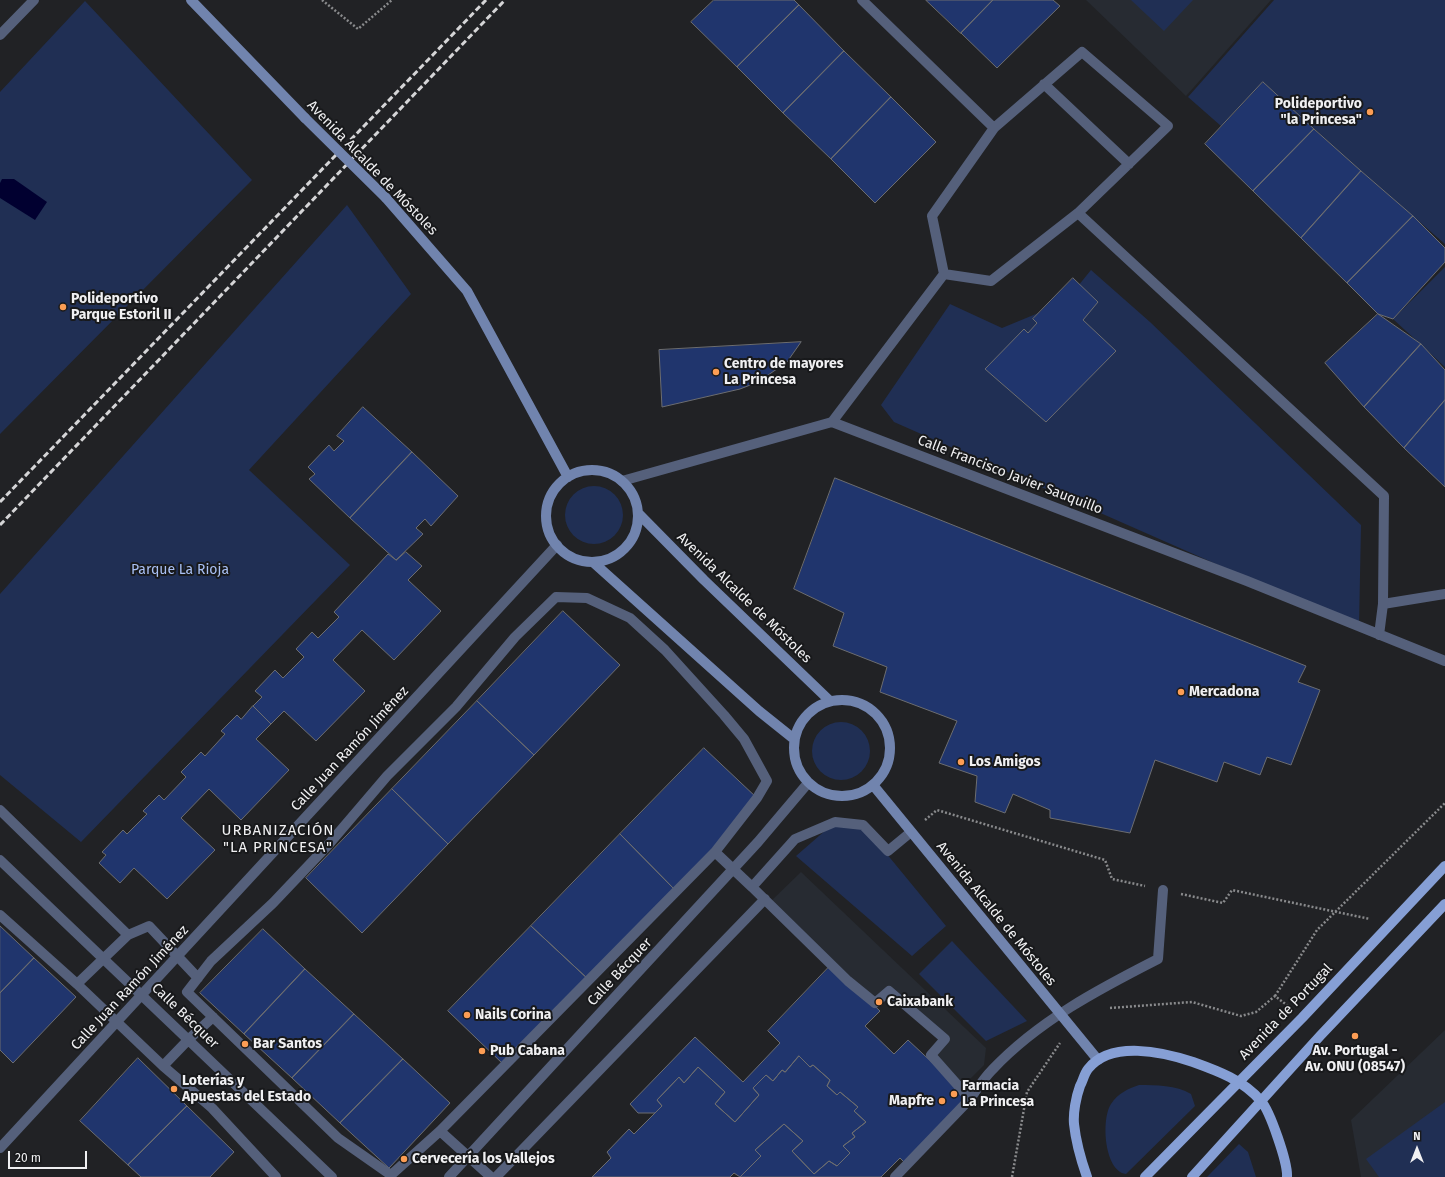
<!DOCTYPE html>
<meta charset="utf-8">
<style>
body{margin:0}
#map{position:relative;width:1445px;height:1177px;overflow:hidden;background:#212225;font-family:"Fira Sans",sans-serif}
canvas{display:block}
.north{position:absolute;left:1397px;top:1129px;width:40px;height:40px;-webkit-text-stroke:3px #18191b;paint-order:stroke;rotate:0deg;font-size:11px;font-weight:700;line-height:16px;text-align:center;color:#f0f0f2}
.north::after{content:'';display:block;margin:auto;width:14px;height:18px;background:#f0f0f2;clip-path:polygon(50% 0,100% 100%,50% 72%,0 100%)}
.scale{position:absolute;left:8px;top:1151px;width:79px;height:18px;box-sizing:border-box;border:2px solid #f0f0f2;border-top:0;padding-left:5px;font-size:12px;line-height:14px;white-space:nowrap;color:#f0f0f2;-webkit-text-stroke:3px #18191b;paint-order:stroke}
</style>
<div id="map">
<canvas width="1445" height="1177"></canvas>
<div class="north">N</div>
<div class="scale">20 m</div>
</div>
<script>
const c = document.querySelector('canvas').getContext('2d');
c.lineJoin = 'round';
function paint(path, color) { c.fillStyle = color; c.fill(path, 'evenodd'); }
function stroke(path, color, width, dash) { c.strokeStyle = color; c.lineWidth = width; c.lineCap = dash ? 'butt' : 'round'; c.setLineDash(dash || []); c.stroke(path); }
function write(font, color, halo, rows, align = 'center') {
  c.font = font + ' "Fira Sans",sans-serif'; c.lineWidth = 4; c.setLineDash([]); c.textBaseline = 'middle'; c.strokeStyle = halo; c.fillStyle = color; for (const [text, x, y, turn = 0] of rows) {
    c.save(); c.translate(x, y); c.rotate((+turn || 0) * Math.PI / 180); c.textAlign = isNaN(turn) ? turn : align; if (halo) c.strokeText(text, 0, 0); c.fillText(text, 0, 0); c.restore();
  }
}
paint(new Path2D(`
 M1086 0H1271L1186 96Z
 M801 872 986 1048 984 1065 964 1085 931 1055 945 1039 889 991 875 1003 768 904Z
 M1445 1030V1177H1361L1351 1120Z`), '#272b32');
paint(new Path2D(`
 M1131 0H1193L1164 31Z
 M1274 0H1445V244L1361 171 1263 82 1221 126 1188 97Z
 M85 1 252 180 0 434V92Z
 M347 205 411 294 249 470 350 565 81 842 0 775V594Z
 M1445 267V367L1393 319Z
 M1091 270 1150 322 1361 525 1359 627 894 422 881 405 950 304 1002 328 1065 302Z
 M565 515a29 29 0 1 1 58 0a29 29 0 1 1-58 0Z
 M812 751a29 29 0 1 1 58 0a29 29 0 1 1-58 0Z
 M835 822 863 825 946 926 912 956 796 856Z
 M952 941 1027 1021 986 1041 919 974Z
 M1139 1085C1156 1085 1176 1085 1191 1094L1195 1106 1126 1174C1104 1171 1101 1119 1111 1104 1118 1093 1128 1089 1139 1085Z
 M1445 1102V1177H1379L1366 1159Z
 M1239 1144 1248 1152 1256 1177H1207Z`), '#202f54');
paint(new Path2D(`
 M2 179H14L47 202 35 220 0 198V183Z`), '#010030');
const building = new Path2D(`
 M714 0H794L799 5 737 67 691 22Z
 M926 0H993L961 33Z
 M993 0H1053L1060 6 997 68 961 33Z
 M799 5 844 51 783 113 737 67Z
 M844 51 891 97 831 159 783 113Z
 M1263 82 1314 129 1253 191 1205 144Z
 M891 97 936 142 875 203 831 159Z
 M1314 129 1361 171 1301 238 1253 191Z
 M1361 171 1413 216 1347 283 1301 238Z
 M1413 216 1445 248V262L1393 319 1378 314 1347 283Z
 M1073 278 1098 302 1083 320 1116 351 1046 422 985 369 1024 329 1028 333 1037 323 1033 319Z
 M1378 314 1421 344 1364 407 1325 363Z
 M801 342 787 362 758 382 740 389 662 407 659 350Z
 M1421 344 1445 370V400L1404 448 1364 407Z
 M1445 400V487L1404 448Z
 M363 407 412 452 350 518 309 479 315 474 308 467 329 445 334 451 344 441 337 436Z
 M412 452 458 496 431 526 425 519 416 528 423 534 396 560 350 518Z
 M835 478 1306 666 1298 682 1320 690 1291 765 1267 757 1260 775 1224 762 1217 782 1155 760 1130 833 1050 818V810L1013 794 1005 813 975 802 977 776 939 763 957 721 880 692 887 667 833 646 844 613 794 589Z
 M406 552 422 566 408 580 441 611 394 660 362 630 333 660 365 691 316 741 284 711 271 724 253 706 262 697 255 691 275 670 283 678 304 657 296 649 312 632 318 638 339 617 334 612 388 554 396 560Z
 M563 611 620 665 534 755 477 701Z
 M477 701 534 755 448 844 392 789Z
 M253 706 271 724 256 739 289 770 241 820 209 789 181 818 215 850 167 899 134 868 120 883 99 863 106 855 102 852 123 830 127 834 147 814 143 811 159 795 164 800 186 777 181 772 201 752 205 756 225 734 221 731 237 715 241 719Z
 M704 748 757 798 676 891 620 834Z
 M392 789 448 844 362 933 306 878Z
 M620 834 676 891 589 980 531 926Z
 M0 926 34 958 0 993Z
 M531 926 589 980 504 1065 448 1011Z
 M263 929 305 969 244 1034 200 993Z
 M34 958 76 997 13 1063 0 1050V993Z
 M831 965 880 1011 865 1026 894 1054 908 1040 968 1096 907 1165 900 1158 881 1177H740L761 1156 755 1150 784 1124 803 1141 792 1151 814 1174 829 1161 837 1166 850 1153 843 1146 855 1137 852 1133 866 1122 854 1111 858 1107 840 1092 837 1095 827 1086 830 1080 813 1065 810 1067 799 1056 785 1072 782 1070 773 1081 766 1075 753 1088 759 1095 735 1122 715 1104 725 1092 698 1067 684 1083 679 1077 657 1100 662 1106 655 1113H638L630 1104 695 1037 743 1082 780 1043 768 1031Z
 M305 969 354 1014 292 1078 244 1034Z
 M354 1014 403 1059 340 1123 292 1078Z
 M799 1056 810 1067 813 1065 830 1080 827 1086 837 1095 840 1092 858 1107 854 1111 866 1122 852 1133 855 1137 843 1146 850 1153 837 1166 829 1161 814 1174 792 1151 803 1141 784 1124 755 1150 761 1156 740 1177 734 1173 730 1177H592L611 1158 607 1152 629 1129 634 1134 662 1106 657 1100 679 1077 684 1083 698 1067 725 1092 715 1104 735 1122 759 1095 753 1088 766 1075 773 1081 782 1070 785 1072Z
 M138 1058 187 1106 128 1165 80 1121Z
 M403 1059 450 1103 389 1168 340 1123Z
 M187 1106 234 1152 210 1177H141L128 1165Z`);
paint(building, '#20356d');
stroke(building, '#6c6d70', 1);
stroke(new Path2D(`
 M322 0 358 29 392 0
 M925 820 937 810 1105 860 1112 879 1145 886
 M1181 894 1223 903 1232 890 1370 919
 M1275 996 1317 930 1445 803
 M1110 1008 1192 1002 1241 1016 1256 1012 1275 996 1288 1006
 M1012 1177 1027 1092 1060 1043`), '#898a8c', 2.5, [2, 2]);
stroke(new Path2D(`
 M1383 604 1445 594`), '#55607b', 10);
stroke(new Path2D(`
 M862 0 994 128
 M0 35 34 0
 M1044 84 1129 164
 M1078 213 1384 496 1383 604 1379 635
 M832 422 944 274 991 281 1078 213 1168 126 1082 52 994 128 932 216 944 274
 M622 481 832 422 1247 581 1445 661
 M0 810 128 935
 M911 832 888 851 863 825 835 822 795 839 752 887 848 981 875 1003 889 991 945 1039 931 1055 970 1099C977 1089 984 1078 992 1070 1038 1021 1099 989 1158 959L1163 890
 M715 852 757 798 767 781 744 739 724 715 665 650 630 618 587 598 556 597 515 637 456 707 387 776 329 844 273 903 211 961 187 992 338 1138 391 1175 440 1131 715 852 752 887
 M0 860 332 1177
 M0 915 77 984
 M213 1017 189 1039 163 1066 212 1108 276 1177
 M163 1066 77 984 128 935 149 926 198 978
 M440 1131 491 1177
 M0 1148 557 545
 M449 1177 758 842 808 783
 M496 1177 765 899
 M895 1177 970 1099`), '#55607b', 10);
stroke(new Path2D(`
 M191 0 305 118
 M386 198 467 291 568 477
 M546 516a46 46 0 1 1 92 0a46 46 0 1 1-92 0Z
 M639 514 704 580 830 701
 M594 563 759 711 794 739
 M794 748a48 48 0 1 1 96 0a48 48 0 1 1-96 0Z
 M873 785 1098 1060`), '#7184ae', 10);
stroke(new Path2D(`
 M1087 1177C1081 1160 1076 1143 1074 1124 1073 1113 1076 1097 1080 1086 1083 1081 1084 1074 1088 1069 1111 1040 1163 1052 1193 1062 1218 1071 1243 1080 1261 1101 1270 1111 1288 1163 1287 1177
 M1145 1177 1302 1018 1445 866
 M1192 1177 1320 1036 1445 904`), '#869fd5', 10);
stroke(new Path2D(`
 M0 502 486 0
 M0 525 505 0`), '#d5d5d7', 3, [6, 3]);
stroke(new Path2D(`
 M305 118 386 198`), '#7184ae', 10);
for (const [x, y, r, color] of [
 [1370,112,4,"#fc9d54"],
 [63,307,4,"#fc9d54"],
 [716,372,4,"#fc9d54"],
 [1181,692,4,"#fc9d54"],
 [961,762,4,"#fc9d54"],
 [879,1002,4,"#fc9d54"],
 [467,1015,4,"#fc9d54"],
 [1355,1036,4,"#fc9d54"],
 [245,1044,4,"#fc9d54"],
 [482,1051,4,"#fc9d54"],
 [174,1089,4,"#fc9d54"],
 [954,1094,4,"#fc9d54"],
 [942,1101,4,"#fc9d54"],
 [404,1159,4,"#fc9d54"]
]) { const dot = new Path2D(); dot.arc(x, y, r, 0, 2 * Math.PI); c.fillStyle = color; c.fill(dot); stroke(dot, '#18191b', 1.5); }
write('bold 14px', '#f0f0f2', '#18191b', [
 ["Polideportivo",1362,104,"right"],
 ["\"la Princesa\"",1362,120,"right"],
 ["Polideportivo",71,299],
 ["Parque Estoril II",71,315],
 ["Centro de mayores",724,364],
 ["La Princesa",724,380],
 ["Mercadona",1189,692],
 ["Los Amigos",969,762],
 ["Caixabank",887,1002],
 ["Nails Corina",475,1015],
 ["Bar Santos",253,1044],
 ["Pub Cabana",490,1051],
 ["Av. Portugal -",1355,1051,"center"],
 ["Av. ONU (08547)",1355,1067,"center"],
 ["Loterías y",182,1081],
 ["Apuestas del Estado",182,1097],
 ["Farmacia",962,1086],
 ["La Princesa",962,1102],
 ["Mapfre",934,1101,"right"],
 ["Cervecería los Vallejos",412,1159]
], 'left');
write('14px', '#f0f0f2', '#18191b', [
 ["Avenida Alcalde de Móstoles",372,168,46],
 ["Calle Francisco Javier Sauquillo",1010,475,21],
 ["Avenida Alcalde de Móstoles",744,598,44],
 ["Calle Juan Ramón Jiménez",350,749,-47],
 ["Avenida Alcalde de Móstoles",996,914,51],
 ["Calle Bécquer",620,972,-47],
 ["Calle Juan Ramón Jiménez",130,988,-47],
 ["Avenida de Portugal",1286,1012,-46],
 ["Calle Bécquer",185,1016,44]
]);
write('14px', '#a9c0f4', '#18191b', [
 ["Parque La Rioja",180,570]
]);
c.letterSpacing = '1px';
write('15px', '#f0f0f2', '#18191b', [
 ["URBANIZACIÓN",278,831],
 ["\"LA PRINCESA\"",278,848]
]);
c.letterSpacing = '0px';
</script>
